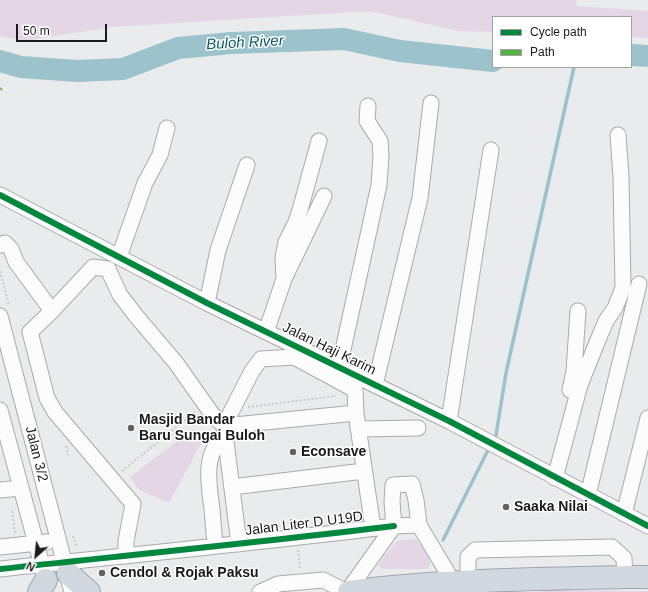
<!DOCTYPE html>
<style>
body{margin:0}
#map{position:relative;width:648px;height:592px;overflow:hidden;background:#eaebed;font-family:Helvetica,sans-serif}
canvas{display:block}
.legend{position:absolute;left:492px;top:16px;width:140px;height:52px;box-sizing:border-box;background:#fff;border:1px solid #a3a3a4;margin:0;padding:5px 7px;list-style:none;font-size:12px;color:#1a1a1c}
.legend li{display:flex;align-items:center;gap:8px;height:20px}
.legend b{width:20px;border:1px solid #a3a3a4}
.north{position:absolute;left:16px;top:536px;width:40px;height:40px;-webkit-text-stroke:3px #fff;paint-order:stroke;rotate:207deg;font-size:11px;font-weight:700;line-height:16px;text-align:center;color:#1a1a1c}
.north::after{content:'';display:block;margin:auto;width:14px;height:18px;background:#1a1a1c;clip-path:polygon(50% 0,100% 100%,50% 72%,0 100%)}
.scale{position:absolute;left:16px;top:24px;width:91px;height:18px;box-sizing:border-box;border:2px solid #1a1a1c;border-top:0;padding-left:5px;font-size:12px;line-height:14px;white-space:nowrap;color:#1a1a1c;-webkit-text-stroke:3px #fff;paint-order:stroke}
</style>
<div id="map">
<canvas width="648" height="592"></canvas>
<ul class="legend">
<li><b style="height:5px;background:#00873e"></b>Cycle path</li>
<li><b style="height:5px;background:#55b145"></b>Path</li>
</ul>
<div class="north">N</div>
<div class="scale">50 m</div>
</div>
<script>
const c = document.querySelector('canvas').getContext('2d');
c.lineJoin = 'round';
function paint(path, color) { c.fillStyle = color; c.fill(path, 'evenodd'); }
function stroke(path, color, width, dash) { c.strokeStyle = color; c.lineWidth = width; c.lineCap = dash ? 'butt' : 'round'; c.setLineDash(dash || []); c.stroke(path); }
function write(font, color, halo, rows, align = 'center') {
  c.font = font + ' Helvetica,sans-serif'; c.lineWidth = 3; c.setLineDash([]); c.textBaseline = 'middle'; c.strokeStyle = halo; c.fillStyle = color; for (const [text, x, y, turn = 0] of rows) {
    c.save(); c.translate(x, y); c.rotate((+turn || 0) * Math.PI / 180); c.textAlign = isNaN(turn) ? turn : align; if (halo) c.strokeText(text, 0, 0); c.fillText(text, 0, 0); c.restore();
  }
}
paint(new Path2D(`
 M0 0H577L576 6 648 11V38L631 37V17H493V32L458 31 370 11 112 27 23 41 0 36Z
 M193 429 203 440 169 503 139 490 130 477Z
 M415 539C419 541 431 558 430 564 430 567 429 567 427 569H381L379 565 380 562 397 541Z
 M553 590 648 591V592H535Z`), '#e4d6e4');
stroke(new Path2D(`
 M493 441 496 435 506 373 574 67
 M443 540 490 446`), '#9cc3cc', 3.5);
stroke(new Path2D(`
 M631 55 648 56
 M0 61 21 67 77 71 123 69 178 48 231 43 344 39 400 51 493 61`), '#9cc3cc', 22);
const minor = new Path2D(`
 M0 195 207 303 449 421 648 526
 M0 245 5 243 11 249 16 262 52 311
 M119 257 145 183 160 155 167 128
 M285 277 324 196
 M207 303 218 250 247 165
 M0 316 72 592
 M266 332 284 279 283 257 286 242 296 222 300 210 319 141
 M339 368 379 185 381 155 380 141 367 121 368 106
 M375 385 420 198 431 103
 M570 390 574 371 578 311
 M0 410 44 573
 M449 421 491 150
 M224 426 356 413
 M358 429 418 428
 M555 478 580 385 600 335 606 321 615 308 623 288 621 177 618 135
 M232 487 364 471
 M0 490 21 488
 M588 495 639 284
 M624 514 648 418
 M239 544 224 426 252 371 261 359 294 357 355 390 356 413 373 528
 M215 546C214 534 213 521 212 509 209 487 202 449 226 437
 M0 547 47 542
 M126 556V541L133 504 55 412 47 398 30 332 52 311 93 267 108 269 120 295 137 317 176 363 212 414 224 426
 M0 569C131 555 263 542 394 526L392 502 393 485 412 484 416 500 419 525
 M468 581V557L475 550 612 547 624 558 625 577
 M260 592 278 584 323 580 347 592
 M347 592 394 526 419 525 453 582`);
const highway = new Path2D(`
 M68 573 89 592
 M39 592 46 580
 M349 592C440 580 533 579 625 577H648`);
stroke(minor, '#a9aaab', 17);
stroke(highway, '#9da6ad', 24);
stroke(new Path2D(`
 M0 271 9 305
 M248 407 336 396
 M66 446 68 455
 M122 471 195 412
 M12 511 15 533
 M73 536 77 547
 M298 550 300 569`), '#c9c9ca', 2, [2, 2]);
stroke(minor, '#fcfcfc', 15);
stroke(highway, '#d1d9df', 22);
stroke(new Path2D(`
 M0 89 1 88`), '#55b145', 5, [10, 5]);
stroke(new Path2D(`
 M0 195 207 303 449 421 648 526
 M0 569C131 555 263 542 394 526`), '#00873e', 6);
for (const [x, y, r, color] of [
 [131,428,4,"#636365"],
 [293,452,4,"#636365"],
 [506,507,4,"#636365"],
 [102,573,4,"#636365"]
]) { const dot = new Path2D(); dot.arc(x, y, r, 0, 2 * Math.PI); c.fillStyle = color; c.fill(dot); stroke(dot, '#fff', 1.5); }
write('14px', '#1a1a1c', '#fff', [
 ["Jalan Haji Karim",329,349,26],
 ["Jalan 3/2",36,454,76],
 ["Jalan Liter D U19D",304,524,-7]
]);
write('bold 14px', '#1a1a1c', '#fff', [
 ["Masjid Bandar",139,420],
 ["Baru Sungai Buloh",139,436],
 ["Econsave",301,452],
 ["Saaka Nilai",514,507],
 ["Cendol & Rojak Paksu",110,573]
], 'left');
write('italic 15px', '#095967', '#fff', [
 ["Buloh River",245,43,-3]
]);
</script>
